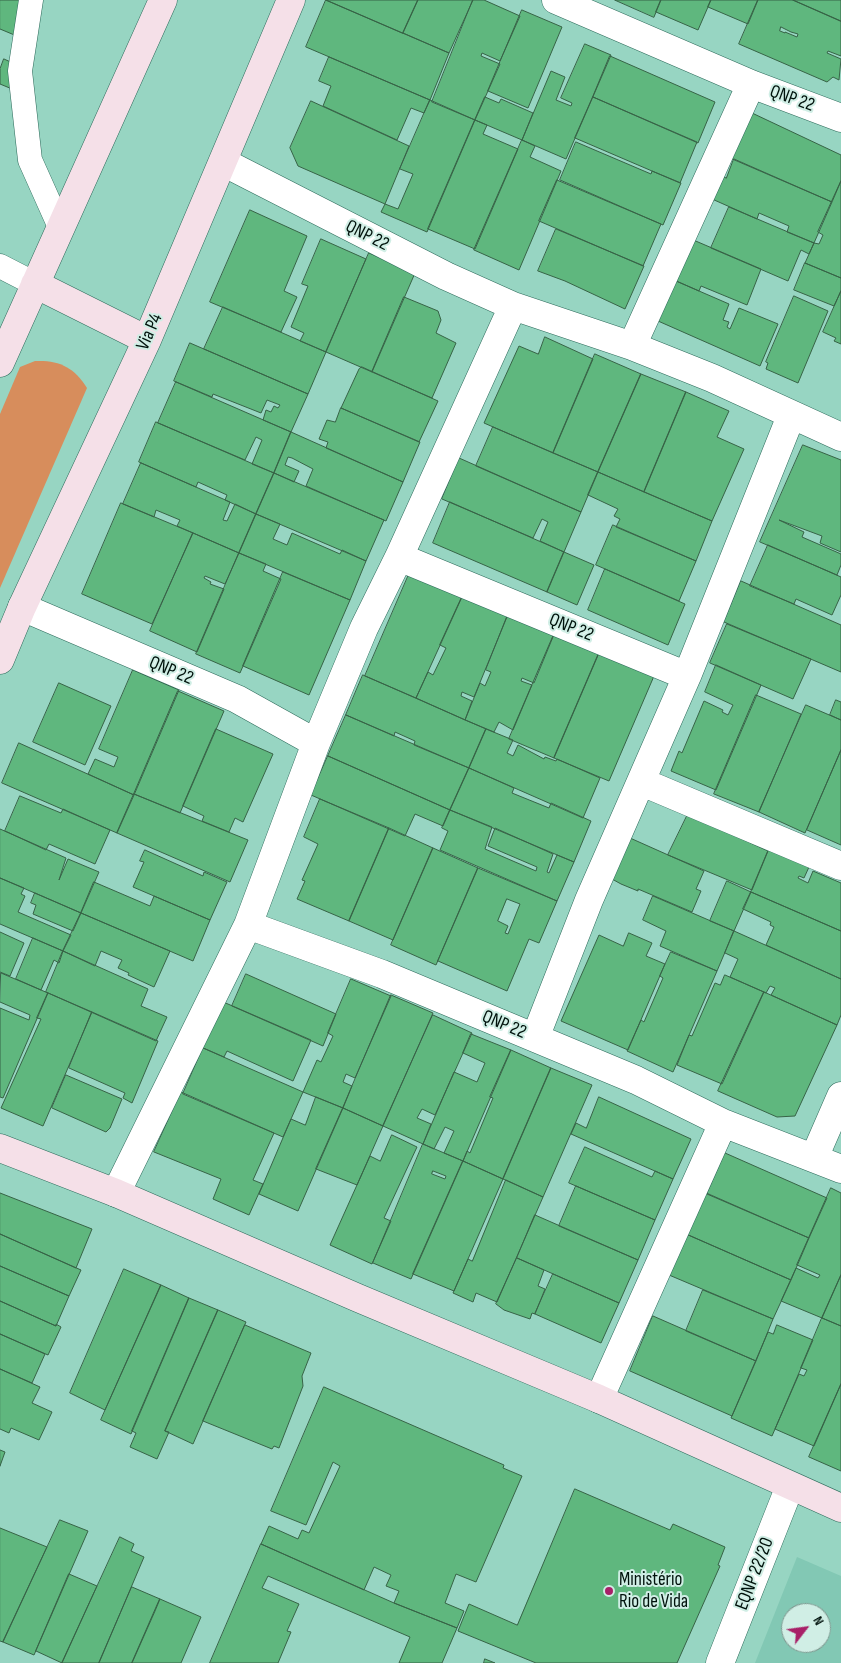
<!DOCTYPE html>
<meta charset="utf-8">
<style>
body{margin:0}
#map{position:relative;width:841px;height:1663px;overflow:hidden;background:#97d5c2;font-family:"Sofia Sans Condensed",sans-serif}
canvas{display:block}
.north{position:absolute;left:781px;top:1603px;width:50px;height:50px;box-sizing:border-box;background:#d0eee5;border:1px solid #7d968e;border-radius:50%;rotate:60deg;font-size:14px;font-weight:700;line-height:20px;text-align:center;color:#00120c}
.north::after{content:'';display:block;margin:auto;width:18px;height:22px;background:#a82068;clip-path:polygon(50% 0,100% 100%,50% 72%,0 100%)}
</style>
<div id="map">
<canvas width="841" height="1663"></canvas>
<div class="north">N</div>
</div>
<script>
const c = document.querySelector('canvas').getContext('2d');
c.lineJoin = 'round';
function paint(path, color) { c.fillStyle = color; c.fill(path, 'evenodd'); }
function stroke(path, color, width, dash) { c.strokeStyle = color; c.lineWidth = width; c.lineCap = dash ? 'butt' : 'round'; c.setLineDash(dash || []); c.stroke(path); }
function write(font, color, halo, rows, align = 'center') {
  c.font = font + ' "Sofia Sans Condensed",sans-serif'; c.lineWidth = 4; c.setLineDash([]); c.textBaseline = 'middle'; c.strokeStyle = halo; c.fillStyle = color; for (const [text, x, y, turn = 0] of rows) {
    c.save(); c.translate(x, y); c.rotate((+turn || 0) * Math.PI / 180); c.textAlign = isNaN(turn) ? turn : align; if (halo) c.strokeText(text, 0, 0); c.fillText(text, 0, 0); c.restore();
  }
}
paint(new Path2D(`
 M797 1557 841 1576V1663H755ZM791 1613H821V1643H791Z`), '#82c8b4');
paint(new Path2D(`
 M35 361C59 360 74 367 87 388L0 588V414L20 367Z`), '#d78d5c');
const building = new Path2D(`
 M0 0H40L24 39 0 29Z
 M326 0 449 53 430 100 306 47Z
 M326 0H418L403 33Z
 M418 0H473L449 53 403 33Z
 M473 0H484L520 16 500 61 482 53 481 56 500 64 475 120 432 102Z
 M615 0H661L654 17Z
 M661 0H711L698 30 656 12Z
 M711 0H758L748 24 708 7Z
 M758 0H793L841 21V56L828 51 827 53 841 59 839 80 833 77 827 82 739 44ZM781 27 791 32 798 34 797 37 785 32V33L780 31Z
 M793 0H841V21Z
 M522 10 562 27 528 108 488 91Z
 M585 44 611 55 566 159 522 140 551 71 565 77 556 100 571 106 572 103 561 98Z
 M610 56 715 102 698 143 593 97Z
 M329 57 430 100 424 113 411 108 397 140 323 106 331 86 319 81Z
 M4 59 26 69 17 91 0 84V69Z
 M485 97 499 103 501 99 533 113 522 140 475 120Z
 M593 97 697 142 680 183 575 138Z
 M430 100 475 120 427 232 381 212 385 204 398 209 413 174 400 169Z
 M311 101 409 146 385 204 298 166 290 148Z
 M752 113 841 155V181L832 202 730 158Z
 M475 120 487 125 483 134 518 149 475 249 428 229Z
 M522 140 535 146 530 157 561 171 519 270 474 250Z
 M576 142 651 174 652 171 681 183 663 225 560 180Z
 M734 159 832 202 814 243 787 232 789 226 759 213 757 219 712 199 722 176 726 178Z
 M557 180 661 224 643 266 539 221Z
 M841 181V278L805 263 814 243 819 244 823 235 818 232Z
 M729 207 814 243 809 254 801 250 788 281 711 248Z
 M250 210 307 236 284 291 297 297 281 332 210 302Z
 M556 229 644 266 625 309 565 281 538 271Z
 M321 239 366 259 326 352 300 341 304 333 291 327 308 286 302 284Z
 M691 239 761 269 747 305 701 286 699 291 674 280Z
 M369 253 415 273 372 372 326 352Z
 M805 263 841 278V291L834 306 794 290Z
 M676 281 729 304 723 320 729 322 727 327 730 329 739 308 778 324 760 366 658 321Z
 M841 291V344L834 341 836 338 823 332Z
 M794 296 828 311 798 383 766 369 768 363 766 362Z
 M404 297 438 311 441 320 436 333 456 343 432 398 372 372Z
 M223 307 326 352 308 394 204 349Z
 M545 337 593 359 553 453 484 423 519 346 538 354Z
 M190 343 308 394 291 432 263 420 266 410 271 412 274 406 278 408 280 405 267 400 261 413 213 394 212 397 174 381Z
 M595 354 641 374 598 472 553 453Z
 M362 367 438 401 419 442 341 408 359 369Z
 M641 374 686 392 644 492 598 472Z
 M176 382 291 432 274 473 252 464 262 440 256 437 245 460 158 423Z
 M686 392 729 411 717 437 744 449 712 521 644 492Z
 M341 408 420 442 403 482 326 448 328 442 319 439 327 420 335 422Z
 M156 422 274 473 256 514 225 500 227 495 198 482 196 487 139 462Z
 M493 427 598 472 581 512 476 466Z
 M291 432 403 482 386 521 306 486 313 469 292 458 288 457 285 465 299 471 294 482 274 473Z
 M803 445 841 460V552L820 543 822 536 779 520 804 532 802 537 841 554V565L837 575 760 542Z
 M459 458 581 512 564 552 540 541 548 522 542 519 533 538 442 499Z
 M141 463 230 502 223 520 227 521 235 504 256 514 239 553 177 526 180 520 156 510 154 517 123 504Z
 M598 472 712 521 696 561 616 527 620 519 614 516 618 509 588 495Z
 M274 473 384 520 366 561 256 514Z
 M450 502 564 552 547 592 433 543Z
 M121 503 193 533 152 624 82 594Z
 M256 514 280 524 273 539 287 545 292 533 340 554 342 550 366 561 350 600 239 553Z
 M613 525 696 561 679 601 596 565Z
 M193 533 239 553 225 584 205 576 204 578 211 582 210 584 224 589 197 652 150 631Z
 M768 545 841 577V595L832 615 796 599 794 604 750 586Z
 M564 552 594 565 577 605 547 592Z
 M239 553 266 564 263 571 281 579 240 673 196 654Z
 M605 569 685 604 668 645 588 610Z
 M283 572 350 600 309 695 243 666Z
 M410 572 462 597 416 698 365 676Z
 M741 581 841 625V672L724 622Z
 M462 597 509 612 474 697 462 692 461 696 472 701 465 720 416 698 428 672 433 675 446 648 440 645Z
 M509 612 555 632 534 683 522 678 521 681 532 685 513 730 499 722 494 732 465 720 480 683 485 686 491 672 486 670Z
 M727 624 811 659 793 699 710 663Z
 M555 632 599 653 554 758 509 739Z
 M599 653 654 676 609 781 554 758Z
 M716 665 761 685 716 790 671 771 679 751 682 753 704 701 723 710 722 712 728 715 733 705 705 692Z
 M133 670 179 690 134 795 88 774 95 759 114 767 118 757 99 749Z
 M363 675 486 729 469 768 414 745 415 741 395 732 394 736 346 715Z
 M59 683 111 706 85 765 33 742Z
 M178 691 224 711 180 813 134 794Z
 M756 695 801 714 759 812 714 794Z
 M836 700 841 702V720L830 715Z
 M806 705 841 720V750L805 833 759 812Z
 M346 715 469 768 450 810 328 756Z
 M216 729 273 754 243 822 235 818 229 832 202 821 204 816 183 806Z
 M486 729 513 740 507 753 513 756 518 745 544 759 545 757 556 761 557 759 600 778 583 818 469 768Z
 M19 743 134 795 117 833 2 783Z
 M841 750V845L807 830Z
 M328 756 450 810 443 826 415 814 405 836 311 795Z
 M469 768 514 788 512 793 549 808 551 803 591 821 574 862 450 810Z
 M134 794 248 840 230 882 117 833Z
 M20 796 61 813 63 809 110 830 95 864 49 844 46 850 5 831Z
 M320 799 389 828 349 921 297 899 305 881 302 880 318 844 304 837Z
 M450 810 492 827 485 849 536 871 537 867 488 846 495 828 553 854 547 872 549 873 557 855 574 862 557 901 440 850 448 831 442 828Z
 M688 814 768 851 752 890 668 855Z
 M389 828 433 848 393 940 349 921Z
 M0 829 66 858 59 880 68 859 99 872 81 913 0 878Z
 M630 838 704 871 696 889 701 891 692 912 638 889V891L621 884 612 879Z
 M433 848 478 868 436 965 391 945Z
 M769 849 809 867 804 878 799 876 798 878 808 883 813 871 841 883V931L751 892Z
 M145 850 203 876 204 872 227 882 210 920 133 887 144 862 140 861Z
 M478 868 557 901 539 943 529 939 507 991 438 961ZM507 899 520 904 508 934 505 933 508 926 498 921Z
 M0 878 24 888 21 894 25 896 18 912 71 935 63 951 0 924Z
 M727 881 751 892 734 931 710 921Z
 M94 882 150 906 154 896 210 920 193 961 81 913Z
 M751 892 841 931V979L766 945 774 927 770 925 771 922 743 909Z
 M35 893 81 913 73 931 33 914 36 905 31 903Z
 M653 896 734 931 717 971 660 946 666 931 643 920Z
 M81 913 170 951 154 987 128 975 129 973 118 968 122 960 101 951 95 966 63 951Z
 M734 931 841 979V1015L837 1025 771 995 775 988 770 986 766 993 730 977 738 959 725 953Z
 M0 932 24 943 10 976 0 972Z
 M629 933 652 943 646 956 665 964 628 1050 561 1021 599 935 623 946Z
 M33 938 63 951 59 963 54 960 41 990 16 979Z
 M63 951 148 989 141 1006 167 1017 156 1041 46 992Z
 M671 952 717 971 673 1072 627 1051 641 1020 644 1022 663 978 660 976Z
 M1 973 48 993 3 1098 0 1097V1008L29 1020 30 1015 0 1002Z
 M246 974 336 1014 323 1046 232 1006Z
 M725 975 764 992 722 1084 677 1065 689 1035 692 1036 715 983 720 985Z
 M351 979 391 996 355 1078 346 1074 343 1082 352 1086 343 1108 303 1092 317 1060 321 1062 333 1036 328 1033Z
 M764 992 837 1025 795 1116 777 1117 718 1091Z
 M48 993 92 1012 43 1126 1 1108 41 1019 37 1018Z
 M391 995 433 1013 383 1126 343 1108Z
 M221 1001 311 1040 293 1081 227 1051 224 1057 201 1047Z
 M92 1012 158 1041 132 1103 123 1098 125 1093 69 1068Z
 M433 1015 472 1033 435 1115 422 1109 417 1118 431 1124 423 1144 383 1126Z
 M471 1034 511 1050 463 1161 444 1153 454 1131 445 1127 434 1149 423 1144 454 1072 477 1082 485 1063 463 1053Z
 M203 1048 303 1092 283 1137 183 1094Z
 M511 1050 551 1068 503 1179 463 1161 467 1151 470 1153 493 1098 490 1097Z
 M551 1068 592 1085 543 1197 503 1179Z
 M66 1075 122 1099 110 1128 106 1132 52 1108Z
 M181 1092 274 1133 253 1180 263 1184 249 1215 213 1199 221 1179 154 1152Z
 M316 1097 343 1108 298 1211 259 1194 291 1119 305 1125Z
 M599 1097 691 1139 673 1179 571 1134 576 1123 586 1128Z
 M343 1108 383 1126 357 1185 316 1169Z
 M392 1135 417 1147 384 1218 391 1221 372 1264 330 1245 370 1156 380 1161Z
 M423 1144 463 1161 411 1279 373 1263ZM433 1171 446 1176 445 1179 432 1174Z
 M585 1147 652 1177 655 1171 673 1179 655 1220 569 1183Z
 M725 1153 827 1198 809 1238 707 1194Z
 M463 1161 503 1179 454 1291 413 1274Z
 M506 1180 543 1197 497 1302 476 1293 473 1302 453 1293 468 1259 472 1261Z
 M576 1186 655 1220 638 1260 559 1226Z
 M831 1188 841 1193V1275L822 1318 781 1301 796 1268 818 1278 820 1275 797 1265Z
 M704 1192 809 1238 791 1280 686 1234Z
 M0 1193 92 1229 76 1268 0 1234Z
 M535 1215 638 1260 619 1303 517 1258Z
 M0 1234 81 1270 69 1296 0 1266Z
 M686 1234 791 1280 773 1319 669 1275Z
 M517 1258 544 1270 538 1286 545 1289 535 1314 532 1313 530 1319 504 1310 496 1304Z
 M0 1266 69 1296 56 1326 0 1301Z
 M124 1269 161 1285 105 1410 70 1393Z
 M553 1274 619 1303 601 1343 535 1314Z
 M841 1275V1326L822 1318Z
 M161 1285 189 1298 131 1434 101 1420Z
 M703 1290 773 1319 756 1361 686 1331Z
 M189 1298 218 1310 165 1431 169 1432 157 1459 130 1447 136 1433 132 1431Z
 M0 1301 56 1326V1324L61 1327 48 1355 0 1334Z
 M218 1310 246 1322 193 1444 165 1431Z
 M653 1316 756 1361 732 1416 630 1371Z
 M822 1318 841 1326V1384L814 1446 775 1429 799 1374 804 1376 807 1370 801 1368Z
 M245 1325 311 1353 302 1376 303 1386 279 1448 274 1446 272 1449 203 1421Z
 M777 1325 813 1340 772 1436 731 1418 768 1332 773 1334Z
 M0 1334 45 1354 32 1383 0 1369Z
 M0 1369 40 1387 32 1403 52 1412 39 1440 11 1428 9 1433 0 1429Z
 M841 1384V1471L809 1457Z
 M324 1387 504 1465 503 1468 522 1476 476 1582 456 1574 445 1603 464 1611 457 1628 394 1603 399 1591 386 1586 391 1575 374 1567 364 1590 261 1544 269 1526 298 1539 302 1530 309 1533 340 1466 333 1462 306 1525 271 1511Z
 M0 1450 5 1452 0 1466Z
 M575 1489 670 1530 673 1524 725 1547 718 1565 720 1566 677 1663H536L458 1631 469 1604 517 1625Z
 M60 1520 88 1531 34 1655 3 1642Z
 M0 1528 47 1547 3 1642 0 1641Z
 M120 1537 134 1544 131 1551 144 1557 99 1663H62Z
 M261 1544 394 1603 457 1628 442 1663H399L410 1637 268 1576 262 1588 299 1604 287 1631 291 1632 278 1663H210Z
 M69 1574 97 1586 62 1663 36 1651Z
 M132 1587 160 1599 155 1611 132 1663H99Z
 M160 1599 201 1617 181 1663H132Z
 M485 1659 495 1663H484Z`);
paint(building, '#5fb77e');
stroke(building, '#376346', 1);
const lane = new Path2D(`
 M31 0 20 71 30 160 60 227
 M0 266 35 284`);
const street = new Path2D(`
 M556 0 751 84 841 118
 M223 162 446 276 513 306 632 346 712 378 841 437
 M632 346 751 84
 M399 557 687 676
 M22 607 237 699 316 743
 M642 782 841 866
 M248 925 382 974 636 1080 723 1123 841 1169
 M535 1038 589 900 687 676 791 416
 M814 1158 841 1096
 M116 1193 248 925 316 743 364 628 399 557 513 306
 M599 1399 723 1123
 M720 1663 790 1486`);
const secondary = new Path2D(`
 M35 284 147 340
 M0 363 163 0
 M0 660 22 607 147 340 291 0
 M0 1148 116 1193 358 1298 599 1399 841 1508`);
stroke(lane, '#2d6b5b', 25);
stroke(street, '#2d6b5b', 29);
stroke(secondary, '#2d6b5b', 29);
stroke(lane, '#fff', 24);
stroke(street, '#fff', 28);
stroke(secondary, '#f5e0e8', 28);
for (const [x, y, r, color] of [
 [609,1591,5,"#a82068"]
]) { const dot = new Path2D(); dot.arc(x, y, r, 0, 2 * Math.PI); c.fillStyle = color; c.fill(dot); stroke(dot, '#d0eee5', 2); }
write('19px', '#00120c', '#d0eee5', [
 ["QNP 22",792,99,20],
 ["QNP 22",367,236,27],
 ["Via P4",150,332,-66],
 ["QNP 22",571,628,22],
 ["QNP 22",171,671,23],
 ["QNP 22",504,1025,23],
 ["EQNP 22/20",755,1574,-69]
]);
write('19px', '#00120c', '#d0eee5', [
 ["Ministério",619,1580],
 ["Rio de Vida",619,1602]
], 'left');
</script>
